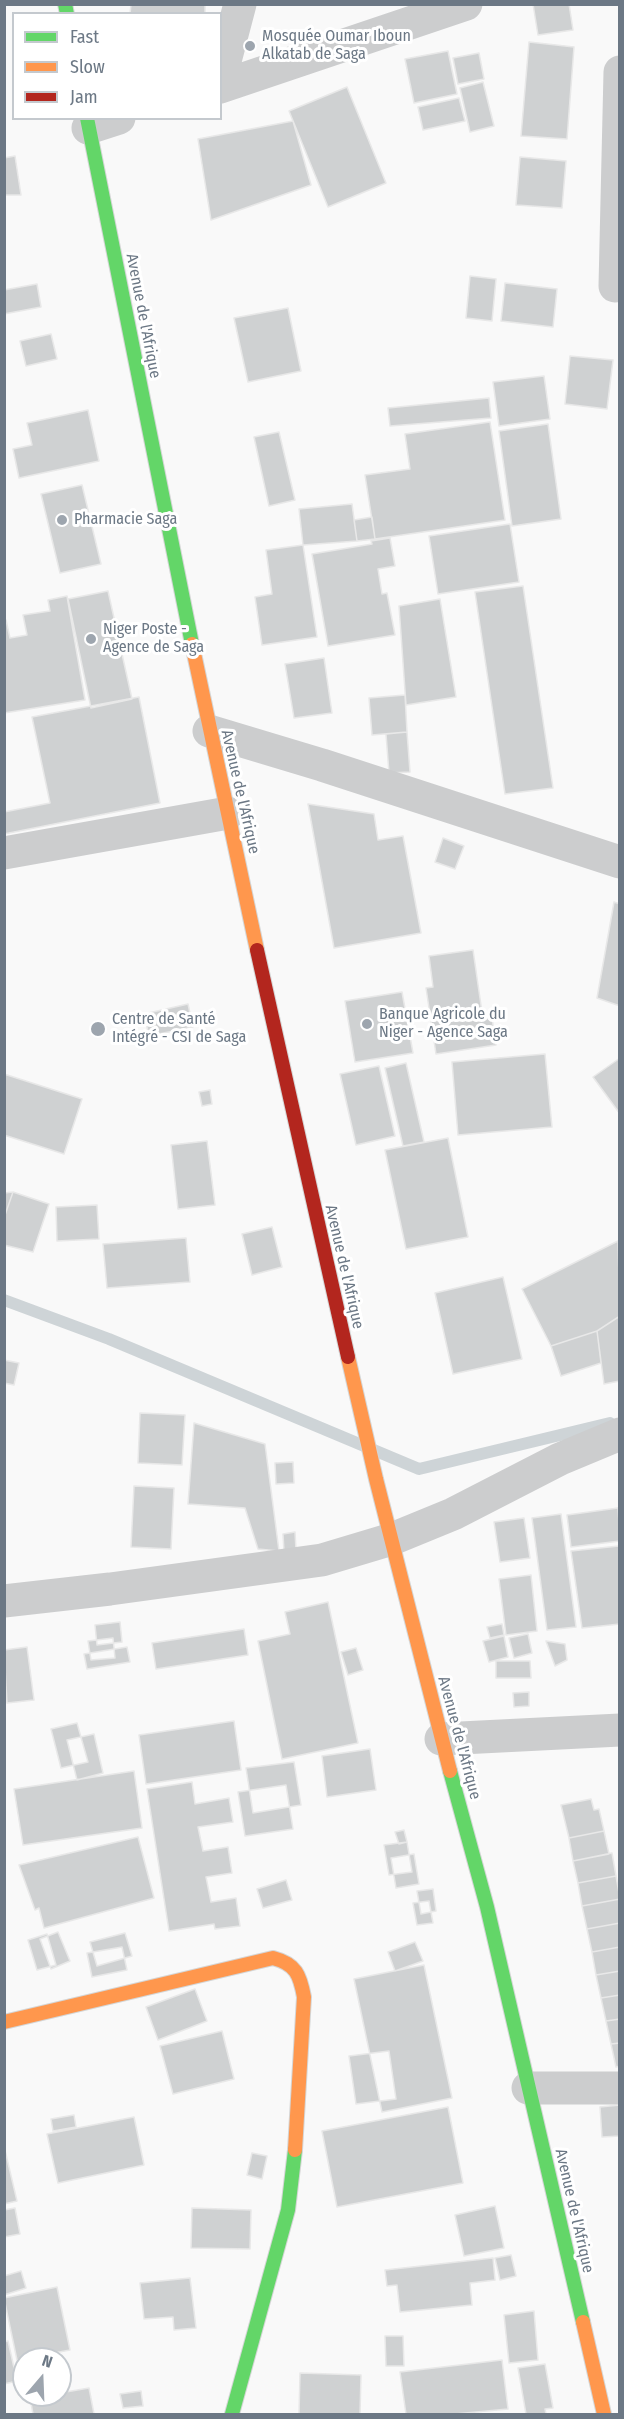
<!DOCTYPE html>
<meta charset="utf-8">
<style>
body{margin:0}
#map{position:relative;width:624px;height:2419px;overflow:hidden;background:#f9f9f9;font-family:"Fira Sans Condensed",sans-serif}
canvas{display:block}
.frame{position:absolute;inset:0;border:6px solid #6c7885;pointer-events:none}
.legend{position:absolute;left:12px;top:12px;width:210px;height:108px;box-sizing:border-box;background:#fff;border:2px solid #c4c9ce;margin:0;padding:8px 10px;list-style:none;font-size:18px;color:#6c7885}
.legend li{display:flex;align-items:center;gap:12px;height:30px}
.legend b{width:30px;border:2px solid #c4c9ce}
.north{position:absolute;left:12px;top:2347px;width:60px;height:60px;box-sizing:border-box;background:#fff;border:2px solid #c4c9ce;border-radius:50%;rotate:19deg;font-size:16px;font-weight:700;line-height:24px;text-align:center;color:#6c7885}
.north::after{content:'';display:block;margin:auto;width:21px;height:27px;background:#9da5ae;clip-path:polygon(50% 0,100% 100%,50% 72%,0 100%)}
</style>
<div id="map">
<canvas width="624" height="2419"></canvas>
<div class="frame"></div>
<ul class="legend">
<li><b style="height:8px;background:#63d668"></b>Fast</li>
<li><b style="height:8px;background:#ff974d"></b>Slow</li>
<li><b style="height:8px;background:#b3261e"></b>Jam</li>
</ul>
<div class="north">N</div>
</div>
<script>
const c = document.querySelector('canvas').getContext('2d');
c.lineJoin = 'round';
function stroke(path, color, width, dash) { c.strokeStyle = color; c.lineWidth = width; c.lineCap = dash ? 'butt' : 'round'; c.setLineDash(dash || []); c.stroke(path); }
function paint(path, color) { c.fillStyle = color; c.fill(path, 'evenodd'); }
function write(font, color, halo, rows, align = 'center') {
  c.font = font + ' "Fira Sans Condensed",sans-serif'; c.lineWidth = 6; c.setLineDash([]); c.textBaseline = 'middle'; c.strokeStyle = halo; c.fillStyle = color; for (const [text, x, y, turn = 0] of rows) {
    c.save(); c.translate(x, y); c.rotate((+turn || 0) * Math.PI / 180); c.textAlign = isNaN(turn) ? turn : align; if (halo) c.strokeText(text, 0, 0); c.fillText(text, 0, 0); c.restore();
  }
}
stroke(new Path2D(`
 M4 1300 109 1339 419 1469 610 1423`), '#ced4d7', 12);
const building = new Path2D(`
 M131 4H205V14H130Z
 M533 4H569L573 30 538 35Z
 M529 42 574 47 567 139 521 136Z
 M448 51 457 94 414 103 405 59Z
 M479 53 484 79 458 84 453 58Z
 M483 82 494 126 470 132 460 88Z
 M347 87 386 183 328 207 289 111Z
 M459 98 465 121 423 130 418 107Z
 M293 121 311 185 211 220 198 139Z
 M15 156 21 195H4V158Z
 M520 157 566 161 562 208 516 205Z
 M470 276 496 279 492 321 466 318Z
 M505 283 557 289 553 327 501 321Z
 M37 284 41 307 4 314V290Z
 M288 308 301 371 248 382 234 318Z
 M51 334 57 359 26 366 20 341Z
 M570 356 613 360 607 409 565 404Z
 M544 376 550 419 499 426 493 382Z
 M489 398 491 418 390 426 388 408Z
 M88 410 99 461 19 478 13 449 32 445 27 423Z
 M490 422 505 520 375 539 365 475 410 469 405 434Z
 M548 424 561 519 512 526 499 431Z
 M279 432 295 500 269 506 254 437Z
 M82 485 101 564 60 573 41 494Z
 M352 504 357 541 303 545 299 509Z
 M372 517 375 539 357 541 354 520Z
 M510 524 519 582 438 594 429 536Z
 M390 538 395 566 378 569 382 594 387 593 395 635 328 646 312 554 372 544 371 541Z
 M303 545 317 637 262 645 255 597 272 594 266 550Z
 M523 586 553 788 505 794 475 592Z
 M108 591 132 699 91 708 68 599Z
 M67 596 85 700 4 713V620H6L10 638 27 635 23 615 50 611 48 600Z
 M440 599 456 697 406 705 399 606Z
 M324 658 332 713 294 718 285 664Z
 M405 695 407 732 372 735 369 698Z
 M139 697 160 803 4 834V812L50 803 32 717Z
 M407 732 410 772 389 773 386 734Z
 M308 804 374 814 378 840 403 836 421 933 334 948Z
 M443 838 464 846 455 869 435 862Z
 M614 902 620 904V1006L597 998Z
 M473 950 483 1019 492 1018 496 1045 436 1054 426 988 433 987 429 956Z
 M402 992 413 1053 355 1062 345 1001Z
 M188 1004 193 1027 149 1036 144 1014Z
 M545 1054 552 1127 458 1135 452 1062Z
 M620 1058V1114L593 1077Z
 M406 1063 424 1142 403 1146 385 1068Z
 M379 1066 395 1136 356 1145 340 1074Z
 M4 1074 82 1099 64 1154 4 1135Z
 M210 1090 212 1104 202 1106 199 1092Z
 M448 1138 468 1237 406 1249 385 1150Z
 M207 1141 215 1205 178 1209 171 1145Z
 M13 1192 4 1218V1193Z
 M13 1192 49 1204 33 1252 4 1245V1218Z
 M97 1205 99 1239 57 1241 56 1207Z
 M272 1227 282 1267 252 1275 242 1234Z
 M186 1238 190 1282 107 1288 103 1244Z
 M618 1241 620 1316 597 1331 551 1346 522 1289Z
 M503 1277 522 1359 453 1374 435 1293Z
 M620 1316V1381L604 1384 597 1331Z
 M597 1331 601 1363 561 1376 551 1346Z
 M4 1360 19 1363 14 1385 4 1383Z
 M140 1413 185 1415 182 1465 138 1463Z
 M194 1423 265 1444 279 1551 258 1549 245 1508 188 1504Z
 M293 1462 294 1483 276 1484 275 1463Z
 M134 1486 174 1488 171 1549 131 1547Z
 M618 1508 620 1541 571 1547 567 1515Z
 M561 1514 576 1627 547 1630 532 1518Z
 M524 1518 530 1558 500 1562 494 1522Z
 M295 1532 296 1550 284 1552 283 1534Z
 M619 1546 620 1624 582 1628 571 1551Z
 M531 1575 537 1631 506 1635 499 1579Z
 M328 1602 358 1743 282 1759 258 1641 290 1634 285 1612Z
 M120 1622 122 1642 97 1645 95 1625Z
 M502 1624 504 1635 490 1638 487 1627Z
 M244 1629 248 1655 156 1669 152 1643Z
 M528 1634 532 1653 514 1658 509 1638Z
 M504 1636 508 1657 489 1662 483 1641Z
 M113 1638 115 1658 91 1660 88 1641Z
 M546 1641 565 1644 567 1660 555 1666Z
 M27 1647 34 1700 7 1703 4 1650Z
 M127 1647 130 1662 87 1669 84 1654Z
 M356 1648 363 1670 348 1675 341 1652Z
 M496 1661H530L531 1678H496Z
 M529 1692V1706L514 1707 513 1693Z
 M234 1721 241 1770 146 1784 139 1735Z
 M77 1723 88 1762 61 1768 51 1729Z
 M94 1734 103 1773 77 1780 67 1740Z
 M370 1749 376 1790 327 1797 322 1756Z
 M294 1762 301 1805 253 1813 246 1768Z
 M134 1771 142 1828 23 1845 14 1789Z
 M192 1782 195 1804 229 1798 233 1822 198 1827 203 1851 228 1847 232 1873 206 1877 211 1902 236 1898 240 1926 215 1929 214 1924 169 1931 147 1789Z
 M286 1785 293 1829 245 1836 238 1792Z
 M591 1799 594 1810 599 1809 604 1831 569 1838 561 1805Z
 M404 1830 407 1842 399 1844 395 1832Z
 M604 1831 609 1854 573 1861 569 1838Z
 M138 1837 154 1898 44 1928 39 1908 35 1910 19 1865Z
 M407 1842 412 1872 389 1875 384 1845Z
 M612 1853 616 1876 578 1883 573 1861Z
 M414 1854 419 1884 396 1888 391 1858Z
 M616 1876 620 1899 582 1906 578 1883Z
 M286 1880 292 1900 263 1908 257 1889Z
 M433 1889 436 1911 421 1914 417 1891Z
 M620 1899V1923L587 1929 582 1906Z
 M429 1901 433 1923 417 1925 413 1903Z
 M620 1923V1947L592 1952 587 1929Z
 M58 1932 70 1961 51 1969 40 1939Z
 M125 1933 132 1956 97 1966 90 1942Z
 M47 1934 56 1965 37 1970 28 1940Z
 M415 1942 423 1961 395 1971 388 1952Z
 M122 1947 127 1970 92 1977 87 1953Z
 M620 1947V1971L596 1975 592 1952Z
 M424 1965 452 2098 382 2112 354 1979Z
 M620 1971V1995L601 1998 596 1975Z
 M195 1989 207 2021 158 2040 146 2007Z
 M620 1995V2019L606 2021 601 1998Z
 M620 2019V2043L611 2044 606 2021Z
 M222 2031 234 2079 173 2094 160 2046Z
 M620 2043V2066L616 2067 611 2044Z
 M389 2051 396 2099 356 2104 349 2056Z
 M620 2105V2136L602 2137 600 2107Z
 M448 2107 463 2183 337 2207 322 2131Z
 M74 2115 76 2127 53 2131 51 2119Z
 M134 2117 144 2165 58 2183 47 2134Z
 M4 2146 17 2201 4 2204Z
 M252 2153 267 2156 262 2179 247 2175Z
 M495 2206 504 2248 464 2256 455 2215Z
 M15 2208 20 2234 4 2237V2210Z
 M192 2208 251 2210 250 2249 191 2248Z
 M511 2255 516 2276 500 2280 495 2258Z
 M493 2258 495 2280 470 2283 472 2305 400 2312 397 2285 387 2286 385 2270Z
 M21 2271 26 2288 4 2295V2276Z
 M190 2278 196 2328 174 2330 173 2317 144 2319 140 2283Z
 M57 2287 70 2350 17 2360 4 2298Z
 M534 2311 538 2360 509 2363 504 2315Z
 M385 2336H403L404 2366H386Z
 M8 2341 17 2381 4 2384V2342Z
 M502 2360 508 2409 455 2414H406L400 2372Z
 M545 2364 553 2408 545 2409 546 2414H526L518 2368Z
 M300 2373 361 2375 360 2414H299Z
 M89 2388 94 2414H33L30 2398 60 2395V2393Z
 M141 2391 143 2406 123 2408 120 2394Z`);
paint(building, '#cfd1d2');
stroke(building, '#e8e8e8', 1.5);
const fast = new Path2D(`
 M65 4 67 14
 M87 118 192 644
 M450 1771 487 1907 583 2322
 M232 2414 288 2210 295 2150`);
const slow = new Path2D(`
 M192 644 257 950
 M348 1357 376 1479 450 1771
 M4 2022 273 1958C296 1964 300 1975 304 1997L295 2150
 M583 2322 604 2414`);
const jam = new Path2D(`
 M257 950 348 1357`);
stroke(fast, '#d5d6d6', 16);
stroke(slow, '#d5d6d6', 16);
stroke(jam, '#d5d6d6', 16);
stroke(new Path2D(`
 M220 80 240 4
 M220 87 466 4
 M88 128 119 118
 M615 286 620 72
 M209 731 322 765 620 862
 M4 853 228 813
 M4 1601 110 1589 322 1560 392 1539 453 1514 560 1459 620 1434
 M441 1739 620 1730
 M528 2088H620`), '#cccdce', 33);
stroke(fast, '#63d668', 14);
stroke(slow, '#ff974d', 14);
stroke(jam, '#b3261e', 14);
for (const [x, y, r, color] of [
 [250,46,6,"#9da5ae"],
 [62,520,6,"#9da5ae"],
 [91,639,6,"#9da5ae"],
 [367,1024,6,"#9da5ae"],
 [98,1029,8,"#9da5ae"]
]) { const dot = new Path2D(); dot.arc(x, y, r, 0, 2 * Math.PI); c.fillStyle = color; c.fill(dot); stroke(dot, '#fff', 2); }
write('16px', '#6c7885', '#fff', [
 ["Mosquée Oumar Iboun",262,37],
 ["Alkatab de Saga",262,55],
 ["Pharmacie Saga",74,520],
 ["Niger Poste -",103,630],
 ["Agence de Saga",103,648],
 ["Banque Agricole du",379,1015],
 ["Niger - Agence Saga",379,1033],
 ["Centre de Santé",112,1020],
 ["Intégré - CSI de Saga",112,1038]
], 'left');
write('16px', '#6c7885', '#fff', [
 ["Avenue de l'Afrique",143,316,79],
 ["Avenue de l'Afrique",240,792,77],
 ["Avenue de l'Afrique",344,1267,77],
 ["Avenue de l'Afrique",459,1738,75],
 ["Avenue de l'Afrique",574,2211,77]
]);
</script>
